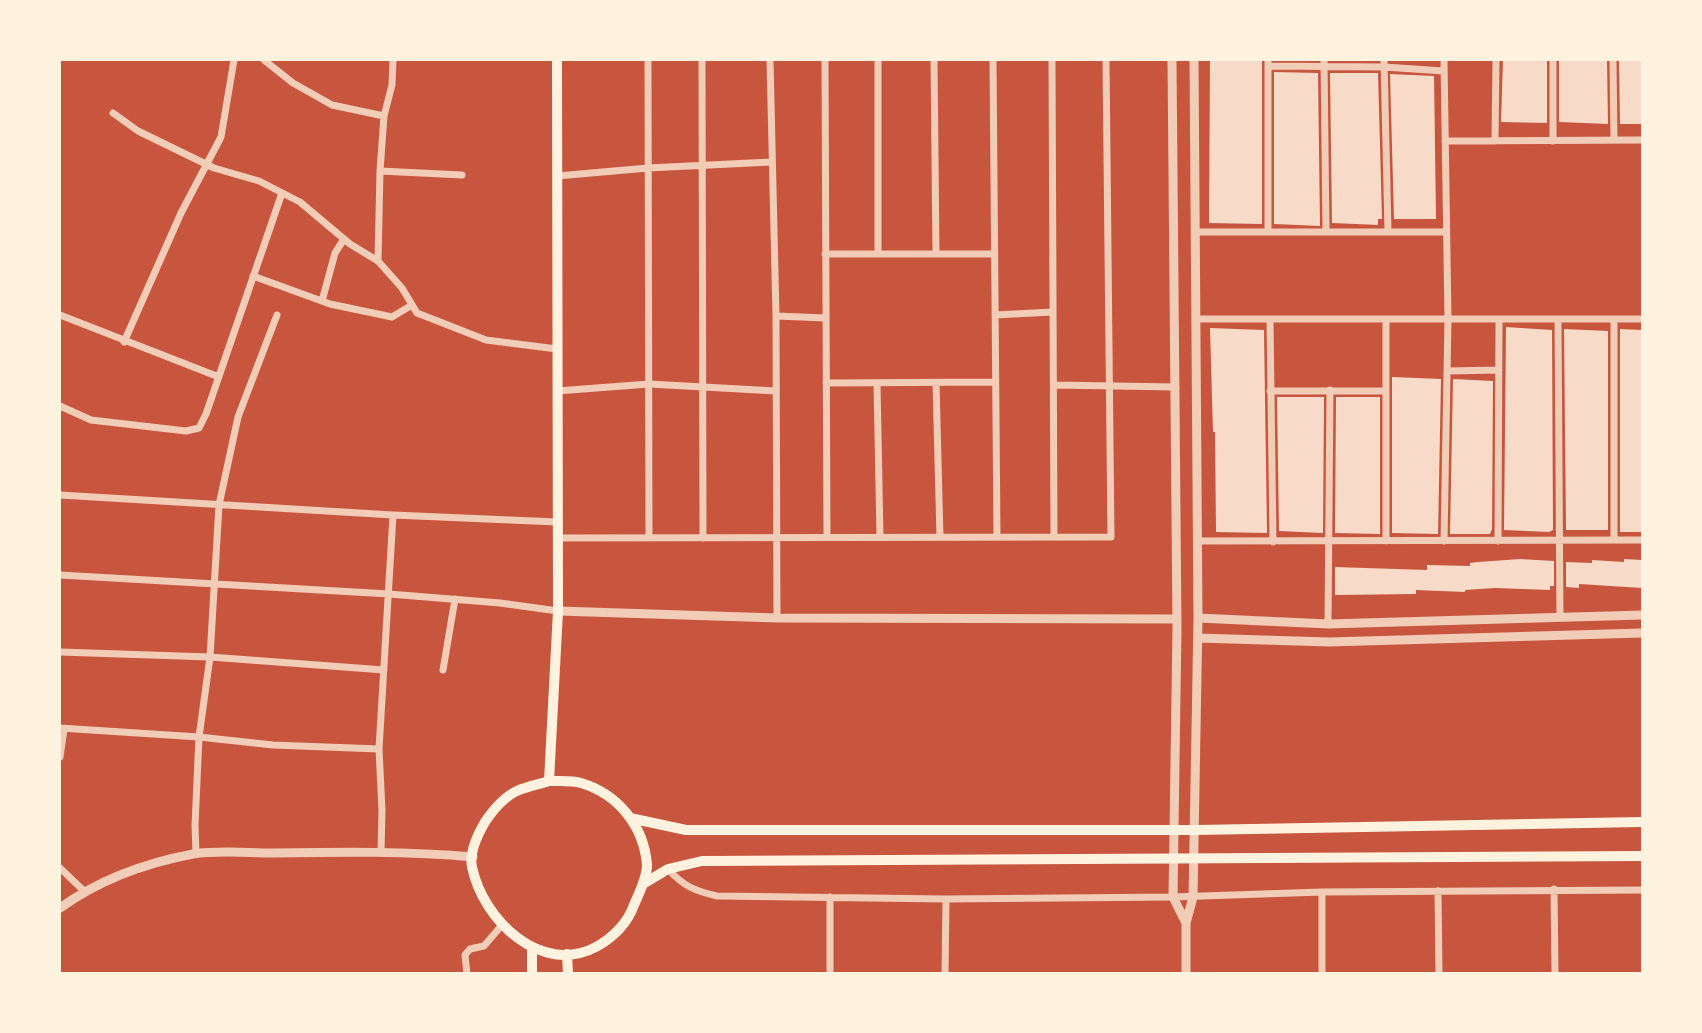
<!DOCTYPE html>
<style>
body{margin:0}
#map{position:relative;width:1702px;height:1033px;overflow:hidden;background:#c8553d;font-family:Mulish,sans-serif}
canvas{display:block}
.frame{position:absolute;inset:0;border:61px solid #fff3e0;pointer-events:none}
</style>
<div id="map">
<canvas width="1702" height="1033"></canvas>
<div class="frame"></div>
</div>
<script>
const c = document.querySelector('canvas').getContext('2d');
c.lineJoin = 'round';
function paint(path, color) { c.fillStyle = color; c.fill(path, 'evenodd'); }
function stroke(path, color, width, dash) { c.strokeStyle = color; c.lineWidth = width; c.lineCap = dash ? 'butt' : 'round'; c.setLineDash(dash || []); c.stroke(path); }
paint(new Path2D(`
 M1210 60H1262V224L1209 223Z
 M1503 60H1547V123L1501 122Z
 M1559 60H1607L1608 124 1559 122Z
 M1619 60H1642V124H1620Z
 M1274 72 1318 73 1320 226 1274 224Z
 M1330 73H1378L1382 219H1378V225L1332 223Z
 M1390 74 1434 76 1436 219H1394Z
 M1506 327 1552 330 1553 530 1549 532 1504 530Z
 M1210 328 1264 330 1267 533 1216 532 1215 432H1213Z
 M1564 329 1608 331V530H1566Z
 M1620 329 1642 330V532H1620Z
 M1392 377 1441 379 1438 534 1392 533Z
 M1453 379 1493 381 1492 529 1490 534H1450Z
 M1277 397H1324L1323 533 1279 531Z
 M1336 397H1380V534L1335 533Z
 M1520 559 1554 561V586H1550V590L1495 588 1465 590V592L1416 590V594L1335 595V567L1427 570V565L1470 566V563L1478 562Z
 M1624 559 1642 560V588L1579 584V588L1566 587V562L1592 563V560L1624 562Z`), '#f7dbc8');
stroke(new Path2D(`
 M264 60 293 83 332 105 384 116
 M648 60 649 538
 M702 60 703 538
 M770 60 776 316 777 618
 M825 60 827 537
 M934 60 936 254
 M993 60 997 537
 M1052 60 1054 537
 M1268 60V231
 M1324 60 1326 231
 M1384 60 1388 231
 M1553 60V141
 M1613 60 1614 140
 M1268 66 1384 67 1444 71
 M113 113 138 131 214 168 259 181 300 202 350 244 378 261 402 288 417 313 486 340 557 349
 M1445 141 1642 140
 M1495 141 1496 60
 M380 171 462 175
 M557 176 648 168 771 162
 M1195 232H1445
 M825 254H994
 M878 254V60
 M378 261 380 171 384 116 392 85 393 60
 M253 276 330 304 392 317 412 305
 M322 301 335 253 344 239
 M60 315 219 377
 M995 315 1053 312
 M776 316 826 318
 M1196 319H1642
 M1270 319 1273 542
 M1386 319V541
 M1558 319 1560 617
 M124 342 181 213 221 137 234 60
 M1447 371 1499 370
 M826 383 995 382
 M877 383 880 537
 M936 383 940 537
 M1054 385 1176 387
 M557 391 649 384 776 391
 M1270 391H1385
 M60 406 91 420 186 431 199 428 206 414 282 193
 M60 495 393 515 557 522
 M557 538 1111 537 1106 60
 M1614 540V319
 M1198 541 1642 540
 M1444 541 1448 319 1444 60
 M1498 541 1499 319
 M60 575 389 594 500 603 558 611
 M1328 624 1330 390
 M60 652 210 657 384 670
 M443 670 455 599
 M60 728 199 737 273 745 379 749
 M60 757 64 729
 M381 853 382 810 379 749 393 515
 M196 854 195 825 199 737 210 657 219 505 238 417 277 315
 M60 868 84 891
 M668 869C683 886 695 891 717 896L946 899 1173 897 1322 892 1642 890
 M1554 889 1555 974
 M1438 891 1439 974
 M1322 892V974
 M830 897V974
 M467 974 465 955 470 949 484 946 502 925
 M945 974 946 899`), '#f1ccb7', 7);
stroke(new Path2D(`
 M1172 60 1177 628 1173 897 1186 923V974
 M558 611 777 618 1177 619
 M1198 618 1328 624 1642 615
 M1198 638 1329 642 1642 633
 M60 908C99 880 145 863 193 854 219 850 248 853 274 853 340 852 407 851 473 857
 M1186 923 1193 897 1198 618 1194 60`), '#f1ccb7', 9);
stroke(new Path2D(`
 M549 781 558 611 557 60
 M549 781C560 781 572 780 581 783 618 794 644 826 647 865 647 878 639 893 634 905 627 924 614 937 596 947 541 976 483 920 472 867 469 853 478 834 485 822 493 810 505 796 519 790 529 786 540 784 549 781Z
 M630 818 686 830H1196L1642 822
 M643 884 668 869 702 861 1642 856
 M532 948V974
 M567 954 568 974`), '#fff3e0', 10);
</script>
